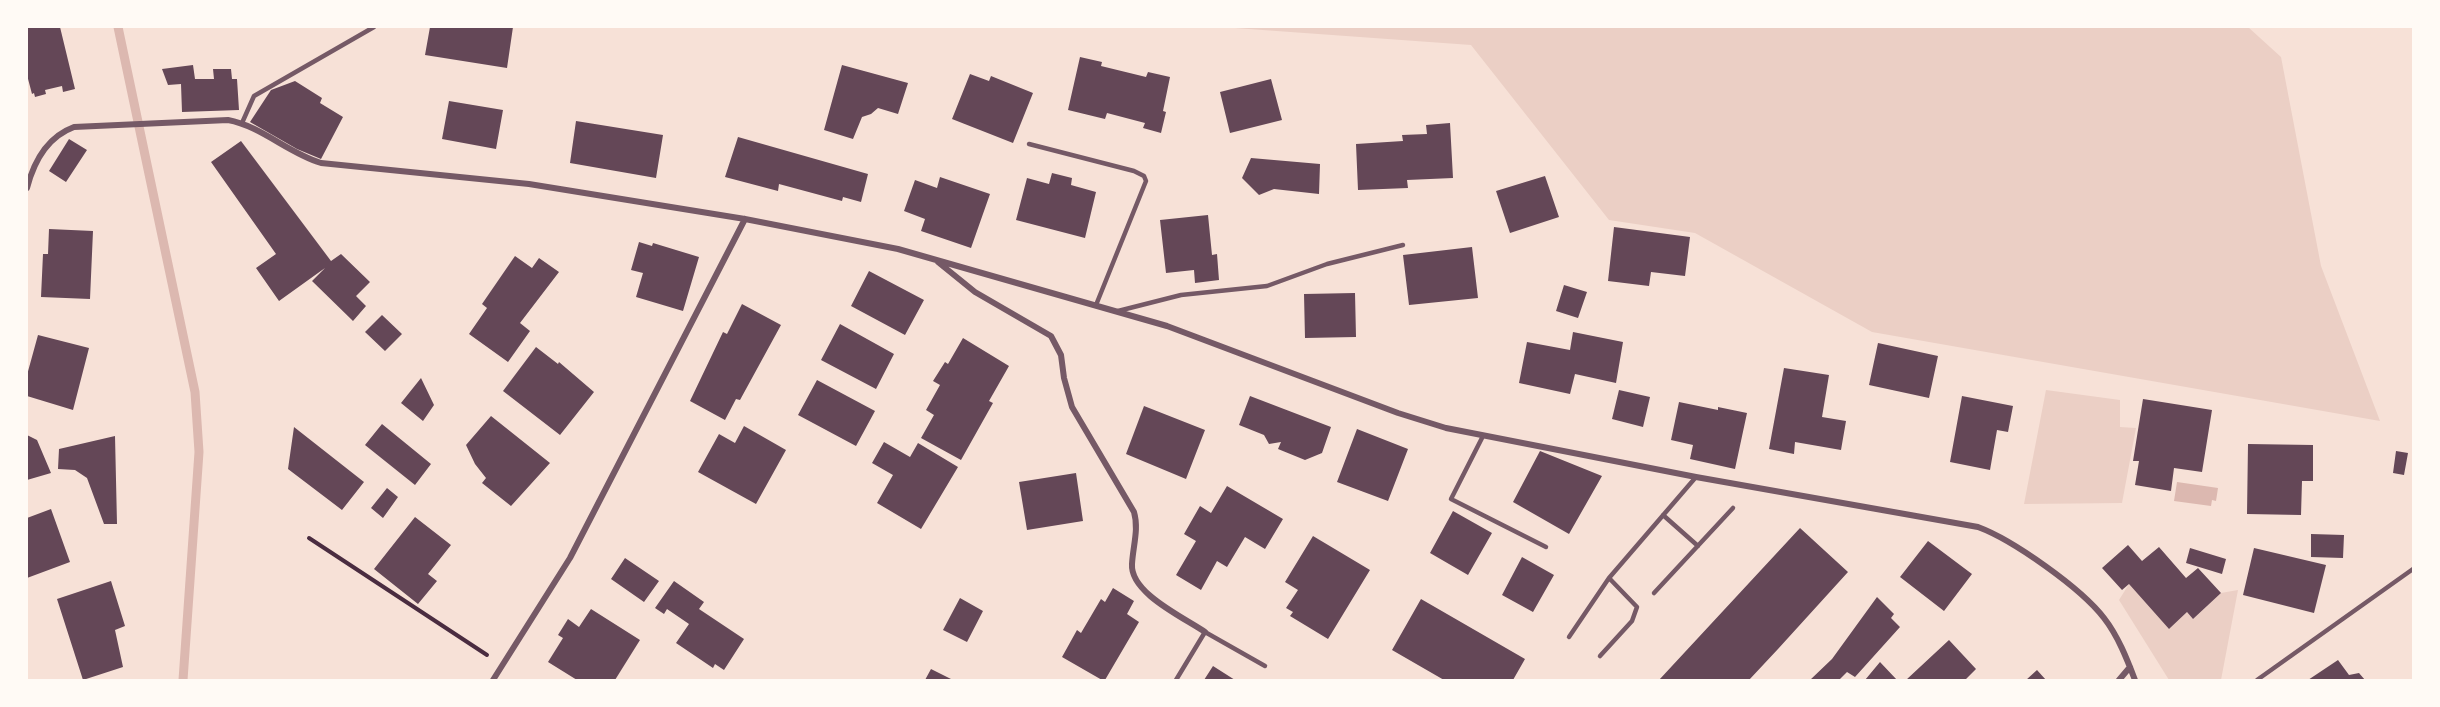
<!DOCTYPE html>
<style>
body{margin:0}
#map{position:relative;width:2440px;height:707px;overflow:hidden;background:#f7e1d7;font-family:Manrope,sans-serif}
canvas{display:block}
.frame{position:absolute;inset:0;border:28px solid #fffaf5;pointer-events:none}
</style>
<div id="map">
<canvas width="2440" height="707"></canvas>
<div class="frame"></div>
</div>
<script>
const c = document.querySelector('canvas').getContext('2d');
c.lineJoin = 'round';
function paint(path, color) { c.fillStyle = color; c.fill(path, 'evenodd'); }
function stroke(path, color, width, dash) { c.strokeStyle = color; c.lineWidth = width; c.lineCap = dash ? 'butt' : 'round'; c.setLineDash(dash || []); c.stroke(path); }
paint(new Path2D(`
 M1221 27H2248L2281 57 2321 266 2380 421 1872 332 1695 233 1609 220 1471 45Z
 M2046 390 2120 400V427L2136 428 2122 503 2024 504Z
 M2129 584 2169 629 2187 612 2193 619 2221 593 2238 590 2221 680H2169L2119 600Z`), '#ebcfc5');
paint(new Path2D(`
 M2177 482 2218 488 2216 501 2212 500 2211 506 2174 501Z`), '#dcb8b0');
stroke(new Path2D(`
 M118 27 195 392 199 452 183 680`), '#dcb8b0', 9);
paint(new Path2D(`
 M27 27H60L75 89 63 92 62 86 45 90 46 94 35 97 34 93 32 94 27 75Z
 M430 27H513L507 68 425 55Z
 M1080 57 1102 62 1101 66 1146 77 1148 72 1170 77 1163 111 1166 112 1161 133 1143 128 1145 123 1107 113 1105 119 1068 110Z
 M193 65 195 79H214L213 69H231L232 79H237L239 110 182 112 181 84 168 85 162 69Z
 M842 65 908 83 898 114 878 108 871 114 862 117 853 139 824 130Z
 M970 74 989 81 991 76 1033 93 1013 143 952 119Z
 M1271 79 1282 120 1230 133 1220 92Z
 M295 81 322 98 320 103 343 117 321 159 297 149 250 122 271 90Z
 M449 101 503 110 496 149 442 139Z
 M576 121 663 135 656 178 570 163Z
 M1450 123 1453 178 1407 180 1408 188 1358 190 1356 144 1403 141 1402 135 1427 134 1426 125Z
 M738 137 868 174 861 202 843 197 842 201 779 184 778 191 725 177Z
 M69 139 87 150 66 182 49 171Z
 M241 141 331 261 341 254 370 282 356 296 366 306 353 321 312 281 325 268 279 301 256 268 276 254 211 162Z
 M1251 158 1320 164 1319 194 1274 189 1259 195 1242 178Z
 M1052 173 1072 178 1071 185 1096 192 1085 238 1016 220 1027 178 1049 184Z
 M1545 176 1559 217 1510 233 1496 191Z
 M940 177 990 194 971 248 921 231 925 219 904 211 915 180 937 188Z
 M1208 215 1212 255 1217 254 1219 280 1195 283 1194 270 1166 273 1160 220Z
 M1614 227 1690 237 1685 276 1651 272 1649 286 1608 281Z
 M49 229 93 231 90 299 41 297 43 254H48Z
 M639 242 652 246 653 243 699 257 683 311 636 297 643 273 631 270Z
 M1472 247 1478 298 1409 305 1403 255Z
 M515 256 532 268 539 258 559 272 520 323 530 331 508 362 469 334 487 308 482 304Z
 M869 271 924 300 905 335 851 306Z
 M1564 285 1587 292 1578 318 1556 311Z
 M1355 293 1356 337 1305 338 1304 294Z
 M742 304 781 325 740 400 736 399 725 420 690 401 723 332 727 334Z
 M382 315 402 334 385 351 365 332Z
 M840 324 894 354 876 389 821 360Z
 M1573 332 1623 342 1616 383 1575 374 1570 394 1519 383 1527 342 1570 350Z
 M38 335 89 348 73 410 27 396V375Z
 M963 338 1009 366 989 401 993 403 961 460 921 438 934 415 926 410 940 385 933 381 945 362 948 364Z
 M1878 343 1938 356 1929 398 1869 385Z
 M536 347 558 364 559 362 594 392 560 435 503 391Z
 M1784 368 1829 375 1822 417 1846 421 1841 450 1795 442 1794 454 1769 449Z
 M421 378 434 405 423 421 401 403Z
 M817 380 875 411 856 446 798 415Z
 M1619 390 1650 397 1643 427 1612 419Z
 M1250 396 1331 427 1322 453 1305 460 1278 449 1281 442 1269 444 1264 435 1239 425Z
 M1962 396 2013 406 2008 432 1997 430 1990 470 1950 462Z
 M2143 399 2212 410 2202 472 2174 468 2171 491 2135 485 2139 461H2133Z
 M1679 402 1718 410V407L1747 413 1735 469 1690 459 1693 445 1671 440Z
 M1144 406 1205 430 1186 479 1126 454Z
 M491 416 550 463 511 506 482 483 486 478 475 464 466 445Z
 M382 424 431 464 415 485 365 445Z
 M744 426 786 450 756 504 698 472 719 434 735 443Z
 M294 427 364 482 342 510 288 469Z
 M1357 429 1408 449 1388 501 1337 482Z
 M27 435 37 440 51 473 27 480Z
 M115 436 117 524H104L87 478 75 470 58 469 59 449Z
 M884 442 910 457 918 443 958 467 921 529 877 503 893 475 872 463Z
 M2248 444 2313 445V481H2302L2301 515 2247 514Z
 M1540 451 1602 476 1569 534 1513 502Z
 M2396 451 2408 453 2404 475 2393 473Z
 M1076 473 1083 521 1027 530 1019 482Z
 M1227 486 1283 519 1265 549 1245 537 1227 567 1217 561 1201 590 1176 575 1196 541 1184 534 1200 506 1211 513Z
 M387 488 398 497 383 518 371 508Z
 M51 509 70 562 27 578V518Z
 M1453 511 1492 533 1468 575 1430 553Z
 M415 517 451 545 428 574 437 581 418 604 374 569Z
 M1800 528 1848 572 1778 649 1749 680H1659Z
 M2311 534 2344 535 2343 558 2311 557Z
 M1313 536 1370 570 1328 639 1290 616 1293 612 1286 608 1298 590 1285 582Z
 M1928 541 1972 574 1944 611 1900 577Z
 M2128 545 2142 561 2159 547 2186 578 2198 568 2221 593 2193 619 2187 612 2169 629 2129 584 2122 590 2102 568Z
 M2190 548 2226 559 2222 574 2186 563Z
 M2254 548 2326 565 2314 613 2243 595Z
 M1522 557 1554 575 1533 612 1502 595Z
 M625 558 659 581 644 602 611 579Z
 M111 581 125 626 115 630 123 667 83 680 57 599Z
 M674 581 704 602 699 609 744 639 724 670 715 664 713 668 676 643 689 624 667 609 664 614 655 608Z
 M1113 588 1134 601 1127 614 1139 622 1105 680H1102L1062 657 1077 630 1081 633 1101 599 1105 602Z
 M1877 597 1894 614 1891 618 1900 627 1855 677 1847 672 1839 680H1810L1832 659Z
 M960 598 983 611 967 642 943 630Z
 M1421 599 1525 659 1513 680H1444L1392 650Z
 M591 609 640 640 615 680H577L548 662 563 638 558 635 568 619 579 627Z
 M1949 640 1976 669 1965 680H1906Z
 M2338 660 2349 675 2359 673 2365 680H2308Z
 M1880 662 1897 680H1865Z
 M1213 666 1235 680H1204Z
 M931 669 953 680H925Z
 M2037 670 2046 680H2026Z`), '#644757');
stroke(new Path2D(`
 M309 538 487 655`), '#4a2c40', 4);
stroke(new Path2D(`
 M242 123 254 96 374 27
 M1029 144 1134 171 1144 176 1146 181 1096 305
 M1118 311 1181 295 1267 286 1327 264 1403 245
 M1483 436 1451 499 1546 547
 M1663 515 1698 546
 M1654 593 1733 508
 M1569 637 1609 578 1696 477
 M1600 656 1632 621 1637 607 1609 578
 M1176 680 1205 632 1265 666
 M2257 680 2413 569`), '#755966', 4.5);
stroke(new Path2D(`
 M27 188C34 161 47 137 74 127L228 120C261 126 288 153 321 163L529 184 745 219 898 249 1167 326 1398 413 1446 428 1696 477 1978 527C2013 540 2081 588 2104 618 2118 636 2127 659 2135 680
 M938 262 975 292 1051 336 1061 355 1064 378 1072 407 1134 512C1139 529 1133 546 1132 564 1130 593 1183 617 1205 632
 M493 680 570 558 745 219
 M2119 680 2130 667`), '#755966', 6);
</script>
